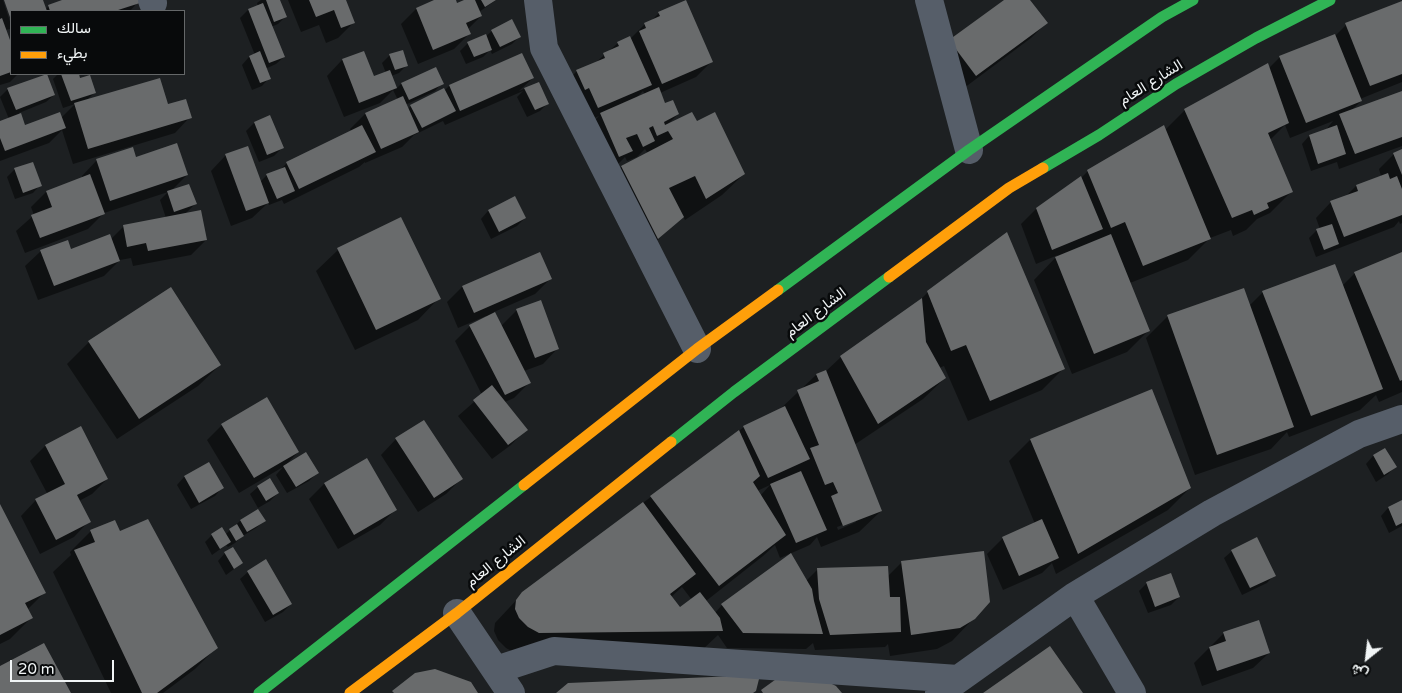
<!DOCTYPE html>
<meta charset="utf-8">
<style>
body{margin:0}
#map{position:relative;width:1402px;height:693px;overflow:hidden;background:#1d2022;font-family:"Varela Round",Vazirmatn,sans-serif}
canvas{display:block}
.legend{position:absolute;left:10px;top:10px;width:175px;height:65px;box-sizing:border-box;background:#080a0b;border:1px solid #656869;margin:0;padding:6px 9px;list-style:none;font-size:15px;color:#f1f5f6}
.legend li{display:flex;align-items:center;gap:10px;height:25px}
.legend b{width:25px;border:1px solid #656869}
.north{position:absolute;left:1342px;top:633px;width:50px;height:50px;-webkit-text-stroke:4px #080a0b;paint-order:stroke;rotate:209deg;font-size:14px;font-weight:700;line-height:20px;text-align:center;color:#f1f5f6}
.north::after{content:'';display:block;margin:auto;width:18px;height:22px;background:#f1f5f6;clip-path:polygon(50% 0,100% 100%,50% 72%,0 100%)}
.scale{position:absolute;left:10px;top:660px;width:104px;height:22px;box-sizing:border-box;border:2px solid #f1f5f6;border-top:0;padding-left:6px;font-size:15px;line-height:18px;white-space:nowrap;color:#f1f5f6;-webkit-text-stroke:4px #080a0b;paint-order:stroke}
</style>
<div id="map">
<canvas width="1402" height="693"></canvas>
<ul class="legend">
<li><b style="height:6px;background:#30b455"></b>سالك</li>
<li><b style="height:6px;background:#ff9f0a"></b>بطيء</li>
</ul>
<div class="north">ش</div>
<div class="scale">20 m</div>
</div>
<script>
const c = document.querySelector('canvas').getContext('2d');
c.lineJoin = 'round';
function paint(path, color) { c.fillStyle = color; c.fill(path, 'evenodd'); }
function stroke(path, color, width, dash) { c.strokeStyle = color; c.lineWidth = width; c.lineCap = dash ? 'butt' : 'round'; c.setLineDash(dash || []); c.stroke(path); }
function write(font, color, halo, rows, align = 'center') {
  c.font = font + ' "Varela Round",Vazirmatn,sans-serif'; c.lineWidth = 5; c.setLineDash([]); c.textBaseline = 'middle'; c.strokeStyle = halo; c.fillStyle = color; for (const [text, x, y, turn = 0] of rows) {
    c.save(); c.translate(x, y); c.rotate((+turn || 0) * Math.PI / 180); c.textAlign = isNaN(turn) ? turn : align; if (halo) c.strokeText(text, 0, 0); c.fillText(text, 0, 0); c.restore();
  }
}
paint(new Path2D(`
 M0 0H3L11 25V33L10 29 5 30 9 42 11 41V74H18L10 82 0 85Z
 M6 0H41L45 10 49 6 66 0H138V2L130 11H11V17Z
 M261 0H279L285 17 278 24 271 27 284 57 276 64 265 69 269 78 262 86 252 90 242 65 249 57 255 55 240 18 248 10 258 6 257 3Z
 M288 0H344L353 23 338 38 326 43 319 25 301 32Z
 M438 0H455L457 4 467 0H496L479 12 481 16 467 30 469 34 454 49 418 64 401 24 416 9Z
 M1006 0H1029L1046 23 1031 38 960 91 935 57Z
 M1402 3V82L1360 99 1361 101 1352 110 1402 92V146L1339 169 1337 162 1311 171 1302 144 1309 136 1325 131 1333 121 1290 138 1285 125 1269 141 1292 191 1270 213 1257 219 1246 230 1233 236 1231 230 1210 238 1188 260 1130 283 1149 330 1127 352 1072 374 1034 280 1058 255 1036 264 1021 224 1036 209 1081 178 1088 171 1165 130 1185 110 1269 68 1280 57 1336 35 1346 25Z
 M659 13 711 62 696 77 660 93 665 104 678 114 667 125 696 123 744 174 722 195 685 220 683 216 636 260 600 189 621 167 648 154 645 149 637 157 627 161 625 157 616 166 585 130 599 116 583 123 562 86 577 71 594 64 618 43 630 39 645 24 651 21ZM643 91 645 95 636 98Z
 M492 31 520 36 512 44 492 54 490 50 483 57 466 64 460 51 468 43 485 37Z
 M364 52 374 78 386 73 382 63 390 55 407 65 399 73 391 76 396 89 401 84 442 83 435 91 405 105 407 110 411 106 444 91 449 86 522 54 533 78 519 91 538 83 548 103 540 111 527 117 517 97 523 91 445 125 443 121 414 135 402 147 365 163V162L359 167 284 204 282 200 269 205 268 203 252 218 231 226 211 171 226 155 260 182 267 175 279 171 287 163 351 131 350 129 365 114 398 100 393 90 380 103 344 117 327 76 342 60Z
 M58 74H77L79 80 95 92 86 101 167 106 190 117 175 133 73 164 62 130 49 143 0 161V122L9 119 0 97 8 89 54 95 46 102 19 113 24 126 61 118 75 104 63 108 53 79Z
 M269 117 282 148 274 156 259 162 246 131 254 123Z
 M1402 151V223L1400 224 1399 221 1394 227 1316 257 1309 238 1317 230 1320 229 1316 218 1331 202 1345 197 1356 186 1381 176 1379 169 1394 154Z
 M135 159 187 175 171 191 195 204 185 214 206 240 191 255 133 266 131 258 120 260 104 276 38 300 25 266 41 251H71L111 239 124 226 166 218 160 200 168 192 104 213 88 229 25 253 16 231 34 215 31 207 46 192 82 178V176L97 160Z
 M15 169 40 185 33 193 15 199 7 177Z
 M515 198 525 218 517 226 491 239 481 219 488 211Z
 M401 219 439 298 418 320 355 350 316 271 338 250Z
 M1402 253V392L1379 402 1376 395 1360 410 1289 437 1287 432 1271 449 1195 475 1146 338 1168 316 1249 306 1263 292 1342 286 1355 273Z
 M539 254 550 279 535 294 494 312 501 326 517 310 558 348 543 364 524 371 530 382 514 398 505 402 526 429 511 445 492 459 458 416 482 395 455 341 470 326 487 318 486 316 458 328 447 302 462 287Z
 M928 292 1063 369 1042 390 968 421 944 366 939 368 945 378 923 399 854 445 881 511 859 532 821 547 817 537 810 545 780 558 775 545 763 556 706 601 715 613 722 605 806 581 818 569 888 576 902 562 974 618 952 641 937 649 890 656 888 644 885 647 815 650 813 643 806 649 727 648 718 635 700 652 517 654 506 648 498 640 494 631 495 623 523 593 744 427 777 412 816 375 825 372 841 357 917 303ZM770 485 760 496 757 491ZM856 520V522L838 530 837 527ZM682 587 692 600 679 609 671 597Z
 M89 342 220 365 198 386 117 439 67 364Z
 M222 425 298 452 284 467 317 473 309 481 287 493 276 475 283 467 239 493 207 440Z
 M396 439 461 479 446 494 418 512 381 455Z
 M1030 440 1190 488 1168 510 1056 574 1052 563 1042 573 1003 590 987 554 1003 538 1035 524 1009 461Z
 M45 446 107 479 92 494 79 501 89 521 74 537 40 554 21 516 36 500 48 495 30 461Z
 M1385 449 1395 467 1388 474 1376 482 1366 464 1373 456Z
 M367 460 395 510 380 525 338 549 309 499 324 484Z
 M208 463 222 488 215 496 191 509 177 485 184 477Z
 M258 487 278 493 270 501 258 508 250 494Z
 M1402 501V526L1389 533 1381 516 1388 508Z
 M0 507 44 593 27 610 31 618 10 639 0 644Z
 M240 521H264L256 528 241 537 235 543 228 547 226 545 212 555 205 542 212 535H225Z
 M91 531 119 533 216 648 195 669 163 693H111L53 572 71 555 70 552Z
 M1232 551 1274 575 1267 583 1242 595 1224 558Z
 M225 553 242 563 226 575 218 561Z
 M248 572 291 604 283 612 265 622 240 579Z
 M1147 583 1179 597 1171 605 1148 613 1139 591Z
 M1224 633 1269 653 1253 668 1202 686 1194 663Z`), '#0007');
paint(new Path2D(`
 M4 0H43L47 11H11V20Z
 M62 0H139L140 3 115 11H50L48 5Z
 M266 0H280L287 17 274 22Z
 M309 0H346L355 23 341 28 334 10 316 17Z
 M434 0H456L457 3 464 0H475L482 16 466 23 471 34 433 50 416 8Z
 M481 0H496L485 7Z
 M686 0 713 62 662 84 639 31 646 28 644 23 660 16 658 12Z
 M1004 0H1030L1048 23 976 76 949 40Z
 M1402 1V74L1370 86 1345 23Z
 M263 3 285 57 269 63 248 9Z
 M2 18 10 40H11V72L0 76V19Z
 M512 19 521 37 500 47 491 30Z
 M486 34 492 50 474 57 467 42Z
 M1335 34 1362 101 1306 123 1279 56Z
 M630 36 652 85 598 108 589 88 585 90 576 70 605 58 603 53 619 46 617 42Z
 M403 50 408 66 395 70 389 54Z
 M260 51 271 79 260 83 249 56Z
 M364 51 374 76 390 70 397 88 359 103 342 59Z
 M522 53 534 78 460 111 449 85Z
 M1268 63 1289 123 1268 133 1293 192 1267 203 1269 208 1254 215 1252 210 1232 218 1184 109Z
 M436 67 444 84 409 100 401 83Z
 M47 74 55 95 16 110 7 88Z
 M61 74H79L80 78 90 75 96 93 71 101Z
 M160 78 168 104 186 99 192 118 88 149 74 103Z
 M539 82 549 104 535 110 524 88Z
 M659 87 665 103 673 100 679 114 664 122 665 125 692 112 697 121 715 112 745 174 706 199 695 176 669 188 684 217 658 239 621 166 673 139 668 131 657 136 653 126 649 128 655 141 643 147 637 134 626 138 633 151 619 157 600 113Z
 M444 88 456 111 422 128 410 105Z
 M1402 91V137L1355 154 1339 114Z
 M403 96 419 132 381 149 365 113Z
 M60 112 66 128 5 151 0 138V121L21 113 25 125Z
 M270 115 284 148 267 155 254 122Z
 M362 125 376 152 299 189 286 162Z
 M1164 125 1211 239 1143 266 1125 222 1111 228 1087 170Z
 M1337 125 1346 154 1318 164 1309 135Z
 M177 143 188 175 110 201 96 159 133 147 136 157Z
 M248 146 269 203 246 211 225 154Z
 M1402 149V175L1393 153Z
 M33 162 42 186 23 193 14 168Z
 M285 167 295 191 277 199 266 174Z
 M1388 173 1390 179 1397 176 1402 189V215L1344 237 1330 201 1358 191 1356 185Z
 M90 174 105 214 40 238 31 215 52 207 46 191Z
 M1081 176 1103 229 1052 250 1036 208Z
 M189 184 197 204 174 212 167 191Z
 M515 196 526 218 499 232 488 210Z
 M201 210 207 240 148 251 146 243 127 247 123 225Z
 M401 217 441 299 376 330 337 248Z
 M1332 224 1339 244 1324 250 1316 229Z
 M1007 232 1065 369 990 401 966 345 951 351 927 291Z
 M110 234 120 261 54 286 40 250 68 240 71 249Z
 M1111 234 1150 331 1094 354 1055 257Z
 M540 252 552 279 474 313 462 286Z
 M1402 252V380L1400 381 1354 272Z
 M1335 264 1383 389 1311 416 1262 291Z
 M171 287 221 365 139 419 88 341Z
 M1244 288 1294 427 1217 455 1167 315Z
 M922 298 926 342 946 378 878 424 840 356Z
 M541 300 559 349 535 358 516 309Z
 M495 312 531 383 505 395 469 325Z
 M826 370 882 511 843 526 831 496 838 493 833 482 825 485 810 448 819 445 797 390 819 381 816 374Z
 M492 385 528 430 508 445 473 400Z
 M1152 389 1191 488 1078 554 1030 439Z
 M267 397 299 452 254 478 221 424Z
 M785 406 810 459 768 478 743 426Z
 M424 420 463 479 434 498 395 438Z
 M81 426 108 479 77 495 91 522 56 540 35 499 65 484 45 445Z
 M739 430 760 476 753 482 786 535 719 586 650 496Z
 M1385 448 1397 467 1384 475 1373 455Z
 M306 452 319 473 296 487 283 466Z
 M367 458 397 510 354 535 324 483Z
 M209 462 224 488 199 503 184 476Z
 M801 471 827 530 796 543 770 484Z
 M270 478 279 493 266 501 257 486Z
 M1402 500V523L1396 526 1388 507Z
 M643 502 696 574 670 594 680 607 700 592 720 618 723 631 539 633 528 627 519 618 515 609 516 600 522 592Z
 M0 504 46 593 25 603 33 618 0 635Z
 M258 509 266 521 247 532 240 520Z
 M148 519 218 648 157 693H142L74 550 95 542 90 530 115 520 120 531Z
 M1042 519 1059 558 1019 576 1002 537Z
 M237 524 244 536 236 541 229 529Z
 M222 527 231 542 220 549 211 534Z
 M1257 537 1276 576 1250 588 1231 550Z
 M233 547 243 563 234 569 224 552Z
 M984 551 990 602 975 619 960 628 911 635 901 561Z
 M791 553 812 589 814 601 823 634 743 633 721 604Z
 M266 559 292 604 273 615 247 571Z
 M888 566 890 597H900L901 632 830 635 819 599 817 568Z
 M1171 573 1180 597 1155 607 1146 582Z
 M1259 620 1270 653 1217 671 1209 647 1226 641 1223 632Z
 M44 643 71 693H0V666Z
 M1050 646 1083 693H983Z
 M435 669 471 682 478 693H394L392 691 415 673Z
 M760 675 756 691 753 693H556L568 683Z
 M779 677 828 682 836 686 842 693H763L761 690Z`), '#696b6c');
stroke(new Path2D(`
 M152 0 153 3
 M538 0 544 48 697 349
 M929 0 969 150
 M1075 596 1132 693
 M457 613 511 693
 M496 670 554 651 958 679
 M939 693 1075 596 1212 513 1359 434 1402 419`), '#565e69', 28);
stroke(new Path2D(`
 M1043 168 1099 135 1176 84 1256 38 1330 0
 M778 290 969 150 1162 17 1193 0
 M671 442 734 392 889 277
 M259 693 524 485`), '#30b455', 11);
stroke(new Path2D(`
 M889 277 1009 188 1043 168
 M524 485 697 349 778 290
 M350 693 457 613 671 442`), '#ff9f0a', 11);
write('15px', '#f1f5f6', '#080a0b', [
 ["الشارع العام",1151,83,-32],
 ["الشارع العام",816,313,-37],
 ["الشارع العام",496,562,-39]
]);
</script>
